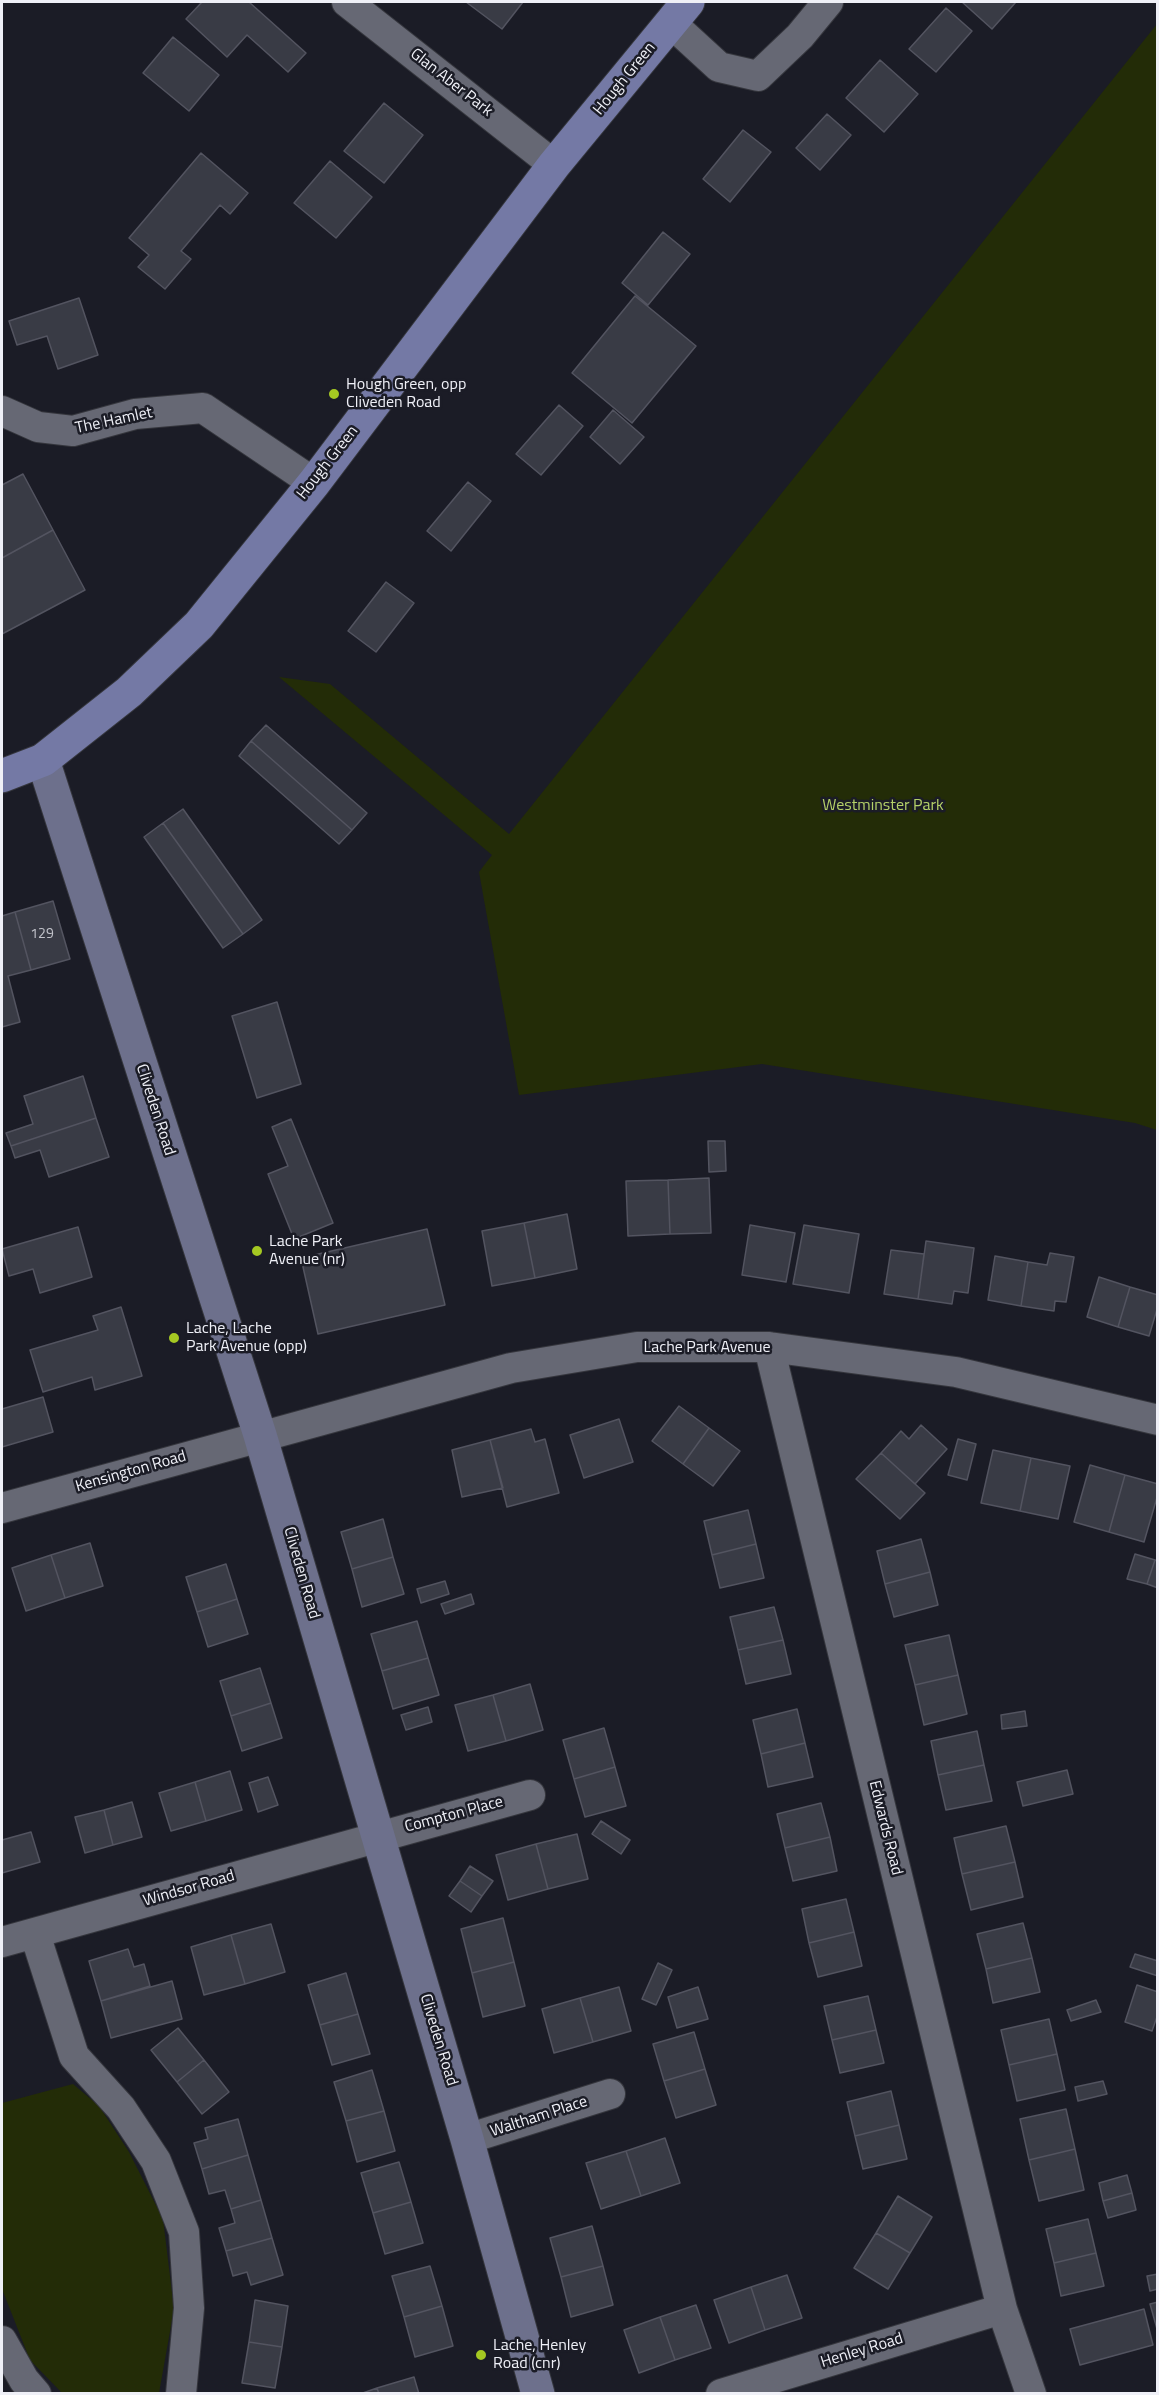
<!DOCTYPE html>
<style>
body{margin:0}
#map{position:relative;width:1159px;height:2395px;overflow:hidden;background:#1b1c26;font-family:"Titillium Web",sans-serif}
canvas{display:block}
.frame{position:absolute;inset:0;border:3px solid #eff0f7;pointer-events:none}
</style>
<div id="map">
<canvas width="1159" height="2395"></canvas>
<div class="frame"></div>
</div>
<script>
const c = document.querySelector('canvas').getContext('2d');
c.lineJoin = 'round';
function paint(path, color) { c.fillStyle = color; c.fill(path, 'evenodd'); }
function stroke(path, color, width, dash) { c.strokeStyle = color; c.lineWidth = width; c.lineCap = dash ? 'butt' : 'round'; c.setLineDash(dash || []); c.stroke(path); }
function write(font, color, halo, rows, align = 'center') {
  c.font = font + ' "Titillium Web",sans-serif'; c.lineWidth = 5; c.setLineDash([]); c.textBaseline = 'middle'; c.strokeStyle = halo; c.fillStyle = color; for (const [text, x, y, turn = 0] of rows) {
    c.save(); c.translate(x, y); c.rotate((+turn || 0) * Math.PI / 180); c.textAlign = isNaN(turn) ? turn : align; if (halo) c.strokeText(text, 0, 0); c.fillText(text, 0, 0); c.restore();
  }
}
paint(new Path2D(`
 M1157 24V1130L1135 1123 762 1064 519 1095 479 872 492 855 279 677 330 684 509 834Z
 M73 2084 99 2106 129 2152 163 2219 174 2309 159 2393H62L30 2360 2 2289V2103Z`), '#232c07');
const building = new Path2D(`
 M202 2H249L306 53 288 72 247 35 227 57 186 19Z
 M466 2H523L502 29Z
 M962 2H1016L992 29Z
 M946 8 972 31 936 72 909 49Z
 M173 37 219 75 189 111 143 73Z
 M880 60 918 94 884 132 846 98Z
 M384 103 423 135 384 183 344 151Z
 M827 114 851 135 820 170 796 148Z
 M743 130 771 152 730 202 703 179Z
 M201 153 248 193 230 214 220 205 181 251 191 259 165 289 138 267 149 255 129 238Z
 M330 161 372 197 336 238 294 203Z
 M663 232 690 254 648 305 622 283Z
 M635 296 696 346 632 423 572 373Z
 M79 298 98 355 58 369 47 336 17 345 9 321Z
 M559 405 583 426 541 475 516 454Z
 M613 410 644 437 620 464 590 437Z
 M23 474 53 530 2 558V485Z
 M468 482 491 501 451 551 427 531Z
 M53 530 85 590 2 634V558Z
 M386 582 414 603 376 652 348 631Z
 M266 725 367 813 352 830 251 741Z
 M251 741 352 830 339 844 239 756Z
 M183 809 262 920 243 934 163 823Z
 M163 823 243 934 223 948 144 837Z
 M53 901 70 959 31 970 15 912Z
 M15 912 31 970 8 976 20 1022 2 1027V916Z
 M277 1002 301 1084 257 1098 232 1016Z
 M83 1076 96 1118 11 1146 6 1133 33 1124 24 1096Z
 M96 1118 109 1157 49 1177 40 1150 15 1158 11 1146Z
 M291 1119 333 1223 294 1239 268 1174 288 1166 272 1127Z
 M708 1141H725L726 1171 709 1172Z
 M709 1178 711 1233 670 1234 668 1180Z
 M668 1180 670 1234 628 1236 626 1181Z
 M567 1214 577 1269 535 1278 524 1223Z
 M524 1223 535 1278 492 1286 482 1231Z
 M750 1225 795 1233 786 1282 742 1275Z
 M804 1225 859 1234 849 1293 793 1284Z
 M78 1227 92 1277 40 1293 33 1269 9 1276 2 1249Z
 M427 1229 445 1305 318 1334 301 1258Z
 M926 1241 974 1248 968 1293 954 1291 952 1304 918 1299Z
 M891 1250 924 1254 918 1299 884 1294Z
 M1050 1253 1074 1257 1066 1302 1055 1301 1054 1311 1021 1306 1028 1262 1047 1265Z
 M995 1256 1028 1262 1021 1306 988 1300Z
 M1099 1277 1130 1287 1118 1327 1087 1317Z
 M1130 1287 1158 1295V1306L1149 1336 1118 1327Z
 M121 1307 142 1376 95 1390 92 1377 43 1392 30 1350 98 1330 93 1316Z
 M43 1397 53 1432 2 1447V1409Z
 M679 1406 709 1428 683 1464 652 1441Z
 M619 1419 633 1462 584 1478 570 1435Z
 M921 1425 947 1449 915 1484 881 1453 901 1431 909 1439Z
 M709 1428 740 1451 713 1486 683 1464Z
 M531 1429 535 1442 545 1439 559 1493 507 1507 490 1440Z
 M958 1439 976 1444 967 1480 948 1475Z
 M490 1440 503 1488 462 1497 452 1450Z
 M993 1450 1031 1458 1020 1511 981 1503Z
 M881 1453 925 1493 900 1519 856 1479Z
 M1031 1458 1070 1466 1058 1519 1020 1511Z
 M1090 1465 1125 1475 1109 1532 1074 1522Z
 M1125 1475 1158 1484V1494L1144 1542 1109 1532Z
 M748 1510 756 1544 712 1555 704 1521Z
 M383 1519 393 1557 352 1569 341 1532Z
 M921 1539 930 1572 885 1584 877 1551Z
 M90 1543 103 1586 65 1598 51 1555Z
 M756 1544 764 1578 720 1588 712 1555Z
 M1135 1554 1155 1560 1147 1584 1127 1579Z
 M51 1555 65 1598 26 1611 12 1568Z
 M393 1557 404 1594 362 1607 352 1569Z
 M1155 1560 1158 1561V1588L1147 1584Z
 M226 1564 237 1599 197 1612 186 1577Z
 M930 1572 938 1605 894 1617 885 1584Z
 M445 1581 449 1594 421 1603 417 1589Z
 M471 1594 474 1604 445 1614 441 1604Z
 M237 1599 248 1634 208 1647 197 1612Z
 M774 1607 783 1640 738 1650 730 1617Z
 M417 1621 428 1658 382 1671 371 1634Z
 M949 1635 958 1675 915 1685 905 1645Z
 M783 1640 791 1674 746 1684 738 1650Z
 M428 1658 439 1695 393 1709 382 1671Z
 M260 1668 271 1703 231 1716 220 1681Z
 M958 1675 967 1714 924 1725 915 1685Z
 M530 1684 543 1730 506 1741 493 1695Z
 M493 1695 506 1741 468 1751 455 1705Z
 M271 1703 282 1738 242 1751 231 1716Z
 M428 1707 432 1722 406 1730 401 1715Z
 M797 1709 805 1743 761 1754 753 1720Z
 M1025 1711 1027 1726 1002 1729 1001 1715Z
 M604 1728 615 1767 574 1779 563 1740Z
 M977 1731 984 1765 938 1775 931 1741Z
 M805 1743 813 1777 768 1787 761 1754Z
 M984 1765 992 1801 946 1810 938 1775Z
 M615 1767 626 1806 585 1817 574 1779Z
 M1067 1770 1073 1794 1023 1806 1017 1782Z
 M230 1771 242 1810 206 1821 195 1782Z
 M268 1777 278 1805 258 1812 249 1783Z
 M195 1782 206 1821 171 1831 159 1793Z
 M132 1802 142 1837 113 1845 104 1810Z
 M821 1803 830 1837 785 1848 777 1814Z
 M104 1810 113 1845 85 1853 75 1817Z
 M601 1821 630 1840 621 1854 592 1834Z
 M1006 1826 1015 1862 962 1874 954 1838Z
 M31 1832 40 1862 2 1873V1840Z
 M577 1834 588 1879 548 1889 536 1844Z
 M830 1837 837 1871 793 1881 785 1848Z
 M536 1844 548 1889 508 1900 496 1855Z
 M1015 1862 1023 1897 971 1910 962 1874Z
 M470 1866 493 1881 482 1896 460 1881Z
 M460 1881 482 1896 471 1912 449 1896Z
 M846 1899 854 1932 809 1943 802 1909Z
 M503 1918 514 1962 472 1973 461 1929Z
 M1023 1923 1032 1958 986 1969 977 1934Z
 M271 1924 285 1972 245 1984 231 1935Z
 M854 1932 862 1966 818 1977 809 1943Z
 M231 1935 245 1984 204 1995 191 1947Z
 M128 1949 134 1967 144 1964 150 1986 101 2001 89 1961Z
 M1135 1954 1158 1961V1976L1130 1967Z
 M1032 1958 1040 1992 993 2003 986 1969Z
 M514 1962 525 2006 483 2017 472 1973Z
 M658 1963 672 1970 656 2005 642 1999Z
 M346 1973 358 2014 320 2025 308 1985Z
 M172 1981 182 2019 111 2038 101 2001Z
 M1137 1985 1158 1992V2014L1152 2031 1125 2022Z
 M619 1987 631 2031 593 2042 580 1998Z
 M698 1987 708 2019 677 2028 668 1997Z
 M868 1996 876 2030 832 2040 824 2006Z
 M580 1998 593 2042 554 2053 542 2009Z
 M1096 2000 1101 2012 1071 2021 1067 2010Z
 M358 2014 370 2054 332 2065 320 2025Z
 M1049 2019 1057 2054 1009 2065 1001 2030Z
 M178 2028 204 2060 177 2082 151 2050Z
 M876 2030 884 2063 840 2073 832 2040Z
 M694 2032 705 2069 664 2081 653 2044Z
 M1057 2054 1065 2090 1017 2101 1009 2065Z
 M204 2060 229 2092 202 2114 177 2082Z
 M705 2069 716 2105 676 2118 664 2081Z
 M372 2070 384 2111 346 2121 334 2082Z
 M1103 2081 1107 2094 1078 2101 1075 2087Z
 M891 2091 899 2125 855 2136 847 2102Z
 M1066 2109 1075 2149 1029 2160 1020 2119Z
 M384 2111 395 2151 357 2162 346 2121Z
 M238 2119 248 2155 202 2169 194 2143 208 2139 205 2128Z
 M899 2125 907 2159 863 2169 855 2136Z
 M665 2138 680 2183 641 2196 626 2151Z
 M1075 2149 1084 2190 1039 2201 1029 2160Z
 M626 2151 641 2196 601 2209 586 2163Z
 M248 2155 261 2200 231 2209 225 2190 209 2194 202 2169Z
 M399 2162 411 2202 373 2213 361 2173Z
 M1127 2175 1132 2193 1103 2201 1099 2183Z
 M1132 2193 1136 2210 1108 2218 1103 2201Z
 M898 2196 932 2217 910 2253 876 2233Z
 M261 2200 272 2238 226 2251 219 2228 235 2223 231 2209Z
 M411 2202 423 2243 385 2254 373 2213Z
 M1088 2219 1096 2253 1054 2263 1046 2229Z
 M592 2226 603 2266 561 2277 550 2238Z
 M876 2233 910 2253 888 2289 854 2268Z
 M272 2238 283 2275 251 2285 247 2272 233 2276 226 2251Z
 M1096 2253 1104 2286 1061 2296 1054 2263Z
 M430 2266 442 2306 404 2317 392 2276Z
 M603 2266 613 2305 571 2317 561 2277Z
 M1158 2274V2289L1150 2291 1147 2276Z
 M787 2275 802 2318 765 2330 751 2287Z
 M751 2287 765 2330 729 2343 714 2300Z
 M255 2300 288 2306 282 2347 249 2342Z
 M1158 2302V2329H1157L1150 2304Z
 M696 2305 711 2348 675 2360 660 2317Z
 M442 2306 453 2346 415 2357 404 2317Z
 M1144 2309 1153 2345 1080 2365 1070 2329Z
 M660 2317 675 2360 639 2373 624 2330Z
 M249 2342 282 2347 275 2388 242 2383Z
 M414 2377 419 2394H379L377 2388Z
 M377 2388 379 2394H360Z`);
paint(building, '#393b45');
stroke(building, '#535460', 1.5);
const street = new Path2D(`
 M347 2 554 165
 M671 23 719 67 758 76 800 36 828 2
 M2 411 38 427 73 431 135 414 203 408 314 483
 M769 1347 1002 2309 1031 2394
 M2 1508 511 1368 637 1347H769L956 1372 1158 1420
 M35 1934 74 2056 121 2108 156 2161 184 2232 189 2308 181 2394
 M2 1942 530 1795
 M467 2139 610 2094
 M2 2341 24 2380 36 2394
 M721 2394 1002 2309`);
const secondary = new Path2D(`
 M43 760 260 1435 467 2139 538 2394`);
const primary = new Path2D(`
 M2 776 43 760 129 692 199 625 314 483 554 165 688 2`);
stroke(street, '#35363d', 32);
stroke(secondary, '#35363d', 35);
stroke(primary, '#35363d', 35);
stroke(street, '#666874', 30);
stroke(secondary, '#6d708c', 33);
stroke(primary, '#7479a5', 33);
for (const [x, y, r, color] of [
 [334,394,6,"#a5c822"],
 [257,1251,6,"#a5c822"],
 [174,1338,6,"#a5c822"],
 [481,2355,6,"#a5c822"]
]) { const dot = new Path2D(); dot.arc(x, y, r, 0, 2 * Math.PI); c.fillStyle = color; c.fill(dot); stroke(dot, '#1b1c26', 2); }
write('14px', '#c2c3ca', null, [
 ["129",42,935]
]);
write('16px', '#eff0f7', '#1b1c26', [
 ["Hough Green",625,79,-51],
 ["Glan Aber Park",451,83,38],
 ["The Hamlet",114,421,-12],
 ["Hough Green",328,463,-52],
 ["Cliveden Road",155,1110,72],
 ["Lache Park Avenue",707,1348],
 ["Kensington Road",131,1472,-16],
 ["Cliveden Road",301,1573,74],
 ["Compton Place",454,1815,-15],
 ["Edwards Road",885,1828,76],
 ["Windsor Road",189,1889,-16],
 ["Cliveden Road",438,2040,73],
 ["Waltham Place",539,2117,-18],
 ["Henley Road",862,2351,-17]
]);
write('16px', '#eff0f7', '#1b1c26', [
 ["Hough Green, opp",346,385],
 ["Cliveden Road",346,403],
 ["Lache Park",269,1242],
 ["Avenue (nr)",269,1260],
 ["Lache, Lache",186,1329],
 ["Park Avenue (opp)",186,1347],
 ["Lache, Henley",493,2346],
 ["Road (cnr)",493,2364]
], 'left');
write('16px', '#b5d169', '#1b1c26', [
 ["Westminster Park",883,806]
]);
</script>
